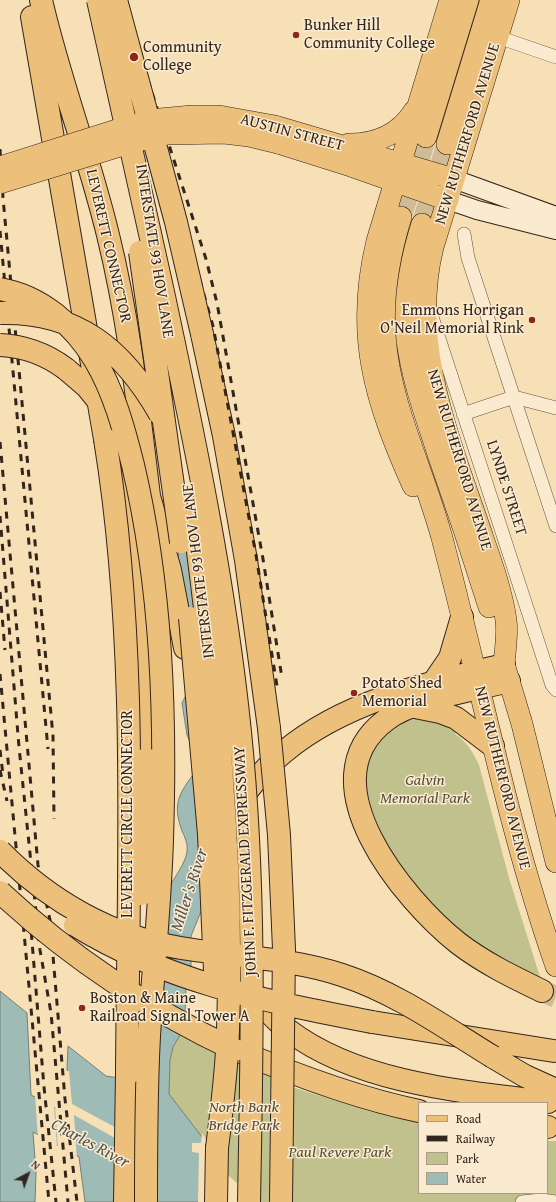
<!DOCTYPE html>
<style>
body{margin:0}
#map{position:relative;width:556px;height:1202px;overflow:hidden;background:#f7e0b6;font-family:"Gentium Book Plus",serif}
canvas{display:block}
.legend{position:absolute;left:418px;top:1102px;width:130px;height:92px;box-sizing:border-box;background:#faebd0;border:1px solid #aa9c88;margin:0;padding:5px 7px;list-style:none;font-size:12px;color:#32251d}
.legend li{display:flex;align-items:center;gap:8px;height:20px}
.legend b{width:20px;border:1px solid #aa9c88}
.north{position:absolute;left:8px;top:1154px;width:40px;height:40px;-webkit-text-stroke:3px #faebd0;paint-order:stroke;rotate:41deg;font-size:11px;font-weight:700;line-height:16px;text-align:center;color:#32251d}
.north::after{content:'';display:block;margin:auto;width:14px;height:18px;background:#32251d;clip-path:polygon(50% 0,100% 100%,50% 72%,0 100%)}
</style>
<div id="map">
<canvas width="556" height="1202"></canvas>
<ul class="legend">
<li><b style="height:5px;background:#ecc07b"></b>Road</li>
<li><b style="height:5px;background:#32251d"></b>Railway</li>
<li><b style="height:11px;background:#c0c18c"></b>Park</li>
<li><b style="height:11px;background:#9fbbb6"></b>Water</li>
</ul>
<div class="north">N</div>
</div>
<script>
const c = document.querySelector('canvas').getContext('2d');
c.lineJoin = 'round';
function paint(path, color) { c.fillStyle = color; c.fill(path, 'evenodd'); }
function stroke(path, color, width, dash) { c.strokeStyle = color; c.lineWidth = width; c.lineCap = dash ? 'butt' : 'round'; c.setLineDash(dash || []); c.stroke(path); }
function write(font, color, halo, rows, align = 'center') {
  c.font = font + ' "Gentium Book Plus",serif'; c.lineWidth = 3; c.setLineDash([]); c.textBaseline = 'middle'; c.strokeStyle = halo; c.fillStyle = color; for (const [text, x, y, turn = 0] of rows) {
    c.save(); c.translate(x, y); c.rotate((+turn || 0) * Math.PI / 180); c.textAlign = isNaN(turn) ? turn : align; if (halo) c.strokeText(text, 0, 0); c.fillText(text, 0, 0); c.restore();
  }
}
paint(new Path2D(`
 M417 718 425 719 458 728 455 734C467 742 473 752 479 765L509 878 540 977 534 976 471 942 405 879 371 815 363 778 374 746 397 725 406 720Z
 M180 1034 292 1087 368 1111 419 1122V1193H547V1141H556V1202H257L228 1178 197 1131 169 1094 170 1060 173 1047Z`), '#c0c18c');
const water = new Path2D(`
 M193 532 204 904 191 936V972L186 988 185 1016 183 1030 173 1047 170 1060 169 1094 205 1141 228 1178 257 1202H85L79 1157 33 1132 36 1173 35 1202H0V991L27 1013 31 1095 72 1117 67 1068 68 1046 106 1076 132 1080 169 888C175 876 185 864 187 852 188 844 185 837 182 831 172 803 179 794 195 772L190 742 187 735 182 703 188 691 178 560 179 549Z`);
paint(water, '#9fbbb6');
stroke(water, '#737f79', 1);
paint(new Path2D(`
 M66 1071H69L72 1104 122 1131V1142L74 1115 77 1161V1159L58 1149 55 1105 70 1114Z
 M35 1095 54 1105 57 1148 38 1138Z
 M202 1133 212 1148 220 1165 229 1176 259 1202H198L199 1153 192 1152V1143H201Z`), '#f7e0b6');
stroke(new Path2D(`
 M401 217 426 137
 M422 224 447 144`), '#d0bb97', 21, [21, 10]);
stroke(new Path2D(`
 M542 991 556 997`), '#d0bb97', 22, [22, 11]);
const minor = new Path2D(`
 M498 37 556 57
 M464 234 468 258 556 526
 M432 317 552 685 556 690
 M463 414 514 397 556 408
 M522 1202 541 1200 556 1202`);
const secondary = new Path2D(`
 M454 179 556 216
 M448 200 477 210 556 230`);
const primary = new Path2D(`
 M275 126 454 179
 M426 137 468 0
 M278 143 351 166 448 200
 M349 144C376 144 399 135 414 111
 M447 144 491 0
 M401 217C389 256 382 295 385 336 390 406 424 471 442 538 480 681 507 826 556 966
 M422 224C410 262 403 301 407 340 412 380 426 417 438 454 456 505 473 556 489 607
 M413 486C375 401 354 335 377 241L450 0
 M504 664 522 724 556 862
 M504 665C505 650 508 634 506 620 502 592 492 564 483 538 452 445 408 347 433 247L509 0`);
const motorway = new Path2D(`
 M41 0C59 79 89 156 108 235 130 324 139 414 150 504
 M32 17 105 439
 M202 334 224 436 246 560 269 728
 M66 369 87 387 99 402
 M114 459C131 503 134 552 138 598 142 651 145 705 146 759
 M147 489 170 570 185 648
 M509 681C475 690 413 699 386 720 304 781 404 900 458 943 484 963 513 977 542 991
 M433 683 450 658 462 617
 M415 707 440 712 456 718 493 746
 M236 805C251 786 266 766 285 751 347 700 429 683 504 665
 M226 948C231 962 240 976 249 987 260 1003 272 1018 288 1030 357 1083 464 1092 548 1102
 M372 1022 554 1051
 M236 1050C295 1075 356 1098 419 1111
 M493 1057 525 1076 556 1090
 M547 1127H548
 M125 1202 127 1075
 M216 1202 217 1148`);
stroke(minor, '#635443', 14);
stroke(secondary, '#32251d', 20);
stroke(primary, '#32251d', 22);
stroke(motorway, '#32251d', 24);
stroke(minor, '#faebd0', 13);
stroke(secondary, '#faebd0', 18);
stroke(primary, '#ecc07b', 21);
stroke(motorway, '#ecc07b', 22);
stroke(new Path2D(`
 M110 0 196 267 213 326 256 555 277 686
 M122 0 206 259 217 303 263 559 282 678
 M0 149 3 198 53 736 54 819
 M0 231 48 749
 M0 442 38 865 50 920 65 1099 77 1202
 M0 516 19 747 40 950 51 1013 68 1202
 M0 592 5 650
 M0 674 49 1202
 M0 750 3 775
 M0 770 7 801
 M29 905 44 1087 56 1202`), '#32251d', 3, [7, 7]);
const primaryBridge = new Path2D(`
 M0 167 123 128 160 119 192 116H219L275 126
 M0 183 133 142 167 134 224 133 249 136 278 143`);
const motorwayBridge = new Path2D(`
 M98 0C120 97 141 195 163 292 194 437 225 584 240 732 256 888 252 1045 249 1202
 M116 0 176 222 202 334
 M140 252 181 542
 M0 289C41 296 74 325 95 360 114 392 124 429 133 465 162 588 166 715 162 840 160 905 153 971 149 1036 146 1091 146 1147 146 1202
 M0 313C77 311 123 349 160 414
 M0 345C25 346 46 354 66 369
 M105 439C139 649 128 862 127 1075
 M193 514C216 685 234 857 228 1030 227 1070 222 1109 217 1148
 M190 618 209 834 215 971
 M269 728 279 835 284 949 281 1202
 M0 851C49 901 112 937 181 948 235 957 290 958 342 975 397 993 444 1027 493 1057
 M0 892C70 957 148 1009 235 1050
 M142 894 146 759
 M75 925C169 983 266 1001 372 1022`);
stroke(primaryBridge, '#32251d', 22, []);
stroke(motorwayBridge, '#32251d', 24, []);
stroke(primaryBridge, '#ecc07b', 21);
stroke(motorwayBridge, '#ecc07b', 22);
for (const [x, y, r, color] of [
 [296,35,4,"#8f2418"],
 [134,57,5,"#8f2418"],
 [532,320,4,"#8f2418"],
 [354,693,4,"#8f2418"],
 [82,1008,4,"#8f2418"]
]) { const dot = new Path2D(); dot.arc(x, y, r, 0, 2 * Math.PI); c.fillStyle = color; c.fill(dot); stroke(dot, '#faebd0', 1.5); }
write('16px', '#32251d', '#faebd0', [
 ["Bunker Hill",304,26],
 ["Community College",304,44],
 ["Community",143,48],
 ["College",143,66],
 ["Emmons Horrigan",524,311,"right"],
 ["O'Neil Memorial Rink",524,329,"right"],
 ["Potato Shed",362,684],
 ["Memorial",362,702],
 ["Boston & Maine",90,999],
 ["Railroad Signal Tower A",90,1017]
], 'left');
write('16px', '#32251d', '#faebd0', [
 ["AUSTIN STREET",292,133,15],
 ["NEW RUTHERFORD AVENUE",468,134,-73],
 ["LEVERETT CONNECTOR",108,246,77],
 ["INTERSTATE 93 HOV LANE",154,251,81],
 ["NEW RUTHERFORD AVENUE",459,460,73],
 ["LYNDE STREET",506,488,72],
 ["INTERSTATE 93 HOV LANE",199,571,-97],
 ["NEW RUTHERFORD AVENUE",502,778,76],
 ["LEVERETT CIRCLE CONNECTOR",128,814,-90],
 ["JOHN F. FITZGERALD EXPRESSWAY",246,861,-93]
]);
write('italic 16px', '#564c39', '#faebd0', [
 ["Galvin",425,781],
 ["Memorial Park",425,799],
 ["North Bank",244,1108],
 ["Bridge Park",244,1126],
 ["Paul Revere Park",340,1153]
]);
write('italic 17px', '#53524b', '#faebd0', [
 ["Miller's River",190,890,-72],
 ["Charles River",90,1144,28]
]);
</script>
